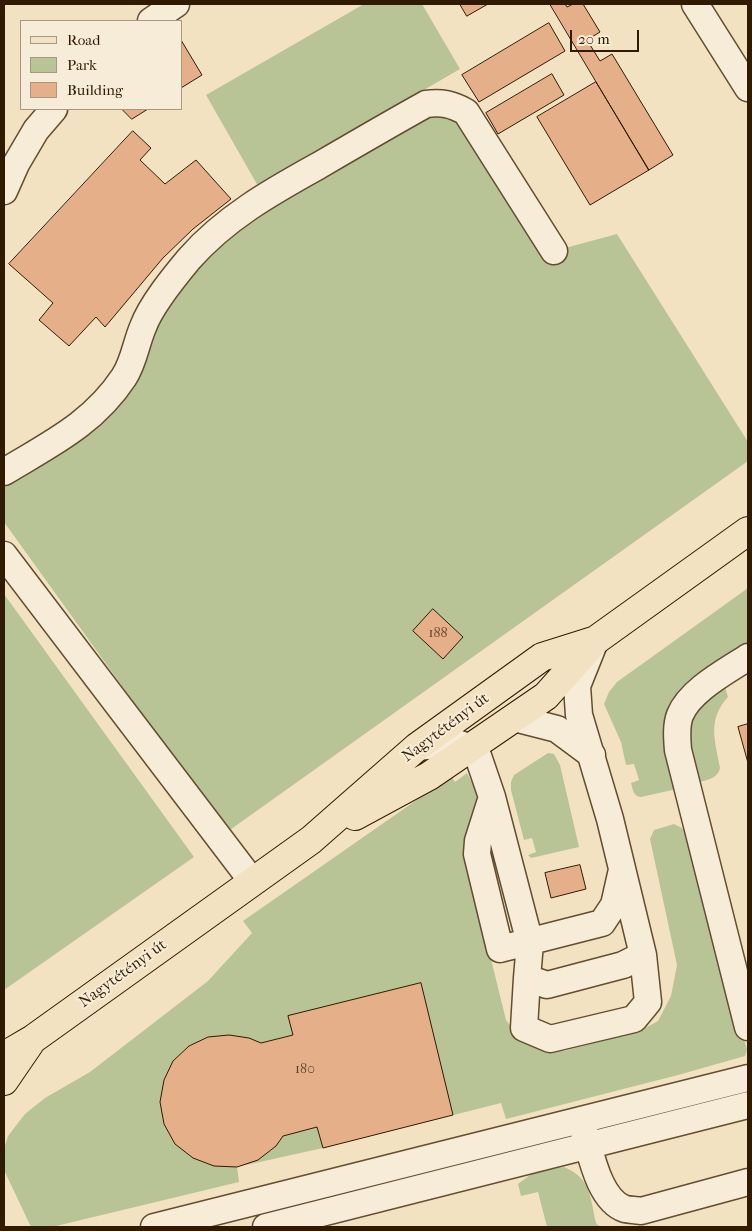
<!DOCTYPE html>
<meta charset="utf-8">
<style>
body{margin:0}
#map{position:relative;width:752px;height:1231px;overflow:hidden;background:#f3e2c1;font-family:"IM FELL French Canon",serif}
canvas{display:block}
.frame{position:absolute;inset:0;border:5px solid #311b00;pointer-events:none}
.legend{position:absolute;left:20px;top:20px;width:162px;height:90px;box-sizing:border-box;background:#f7ecd7;border:1px solid #a89881;margin:0;padding:6px 9px;list-style:none;font-size:15px;color:#311b00}
.legend li{display:flex;align-items:center;gap:10px;height:25px}
.legend b{width:25px;border:1px solid #a89881}
.scale{position:absolute;left:570px;top:30px;width:69px;height:22px;box-sizing:border-box;border:2px solid #311b00;border-top:0;padding-left:6px;font-size:15px;line-height:18px;white-space:nowrap;color:#311b00;-webkit-text-stroke:4px #f7ecd7;paint-order:stroke}
</style>
<div id="map">
<canvas width="752" height="1231"></canvas>
<div class="frame"></div>
<ul class="legend">
<li><b style="height:6px;background:#f3e2c1"></b>Road</li>
<li><b style="height:14px;background:#b8c496"></b>Park</li>
<li><b style="height:14px;background:#e5af8a"></b>Building</li>
</ul>
<div class="scale">20 m</div>
</div>
<script>
const c = document.querySelector('canvas').getContext('2d');
c.lineJoin = 'round';
function paint(path, color) { c.fillStyle = color; c.fill(path, 'evenodd'); }
function stroke(path, color, width, dash) { c.strokeStyle = color; c.lineWidth = width; c.lineCap = dash ? 'butt' : 'round'; c.setLineDash(dash || []); c.stroke(path); }
function write(font, color, halo, rows, align = 'center') {
  c.font = font + ' "IM FELL French Canon",serif'; c.lineWidth = 4; c.setLineDash([]); c.textBaseline = 'middle'; c.strokeStyle = halo; c.fillStyle = color; for (const [text, x, y, turn = 0] of rows) {
    c.save(); c.translate(x, y); c.rotate((+turn || 0) * Math.PI / 180); c.textAlign = isNaN(turn) ? turn : align; if (halo) c.strokeText(text, 0, 0); c.fillText(text, 0, 0); c.restore();
  }
}
paint(new Path2D(`
 M364 4H422L460 69 258 186 206 95Z
 M454 105 554 251 617 234 748 442V461L227 832 4 522V472L75 430 143 325 254 203Z
 M748 588V646L693 686 677 789 641 797C633 796 633 790 631 783L639 780 634 764 626 765 621 742 604 704 609 692 617 682Z
 M4 594 194 857 4 990Z
 M725 687 728 697C707 720 715 740 720 768 718 779 706 780 696 783L685 740 698 703Z
 M548 753 554 754 560 765 579 847 531 858 528 855 536 852 532 838 524 840 511 790V782L514 775Z
 M467 773 481 800 466 858 506 1020 515 1032 552 1050 564 1051 640 1031 658 1021 671 996 677 965 650 839 654 830 674 824 682 828 690 842 747 1050 745 1056 678 1075 506 1119 501 1103 323 1148 237 1167 239 1182 52 1227H31L4 1170V1149L8 1136 25 1114 45 1098 90 1072 208 981 252 933 243 921 451 776 455 782Z
 M564 1167C591 1178 590 1197 596 1223L600 1227H547L538 1192 521 1196 518 1184 534 1172Z`), '#b8c496');
const building = new Path2D(`
 M460 4H488L467 16Z
 M550 4H565L567 7 573 4H583L600 32 587 40 600 61 612 54 673 155 649 170Z
 M549 23 565 51 479 102 462 75Z
 M181 40 202 75 181 88Z
 M552 74 564 95 498 134 486 113Z
 M596 82 649 170 590 205 537 117Z
 M122 109H148L132 119Z
 M133 131 151 148 140 160 165 184 196 160 231 199 193 229 163 258 105 327 96 317 69 346 39 320 53 303 9 264Z
 M433 609 463 637 443 659 413 631Z
 M748 724V763L738 727Z
 M580 865 586 889 551 898 545 873Z
 M421 983 453 1115 323 1148 317 1127 283 1136 276 1146 258 1160 237 1167 214 1166 193 1158 175 1144 164 1124 160 1102 164 1080 173 1061 189 1046 208 1037 229 1035 249 1038 261 1043 293 1035 288 1016Z`);
paint(building, '#e5af8a');
stroke(building, '#311b00', 1);
const minor = new Path2D(`
 M695 4 748 88
 M151 21 176 4
 M4 191 16 164 36 130 54 109
 M4 472C50 444 93 424 124 377 134 362 136 343 143 327 151 305 174 277 189 259 225 218 271 192 318 166 354 145 390 124 426 104 442 102 452 104 466 112L554 251
 M4 555 252 881
 M748 657C727 671 690 690 680 715 676 725 677 738 678 750L748 1027
 M514 718 557 729 592 755
 M417 747 457 743 471 748 478 756 492 797 530 943 527 978 547 985 623 965 643 955
 M492 797 478 841 477 854 500 949 602 923 614 905 621 874
 M527 978 524 1028 550 1039 634 1019 648 1002 643 955 610 819 579 715 577 686 593 646
 M584 1131C591 1154 599 1200 625 1209 630 1210 636 1210 641 1211L748 1182
 M154 1227 748 1078
 M266 1227 748 1105`);
const major = new Path2D(`
 M355 816 429 776 546 696 596 640 748 531
 M4 1056 33 1039 311 840 417 747 542 657 596 640
 M4 1081 30 1043`);
stroke(minor, '#624d30', 29);
stroke(major, '#311b00', 30);
stroke(minor, '#f7ecd7', 26);
stroke(major, '#f3e2c1', 28);
write('14px', '#5e4022', null, [
 ["188",438,634],
 ["180",305,1070]
]);
write('16px', '#311b00', '#f7ecd7', [
 ["Nagytétényi út",446,728,-37],
 ["Nagytétényi út",123,974,-36]
]);
</script>
